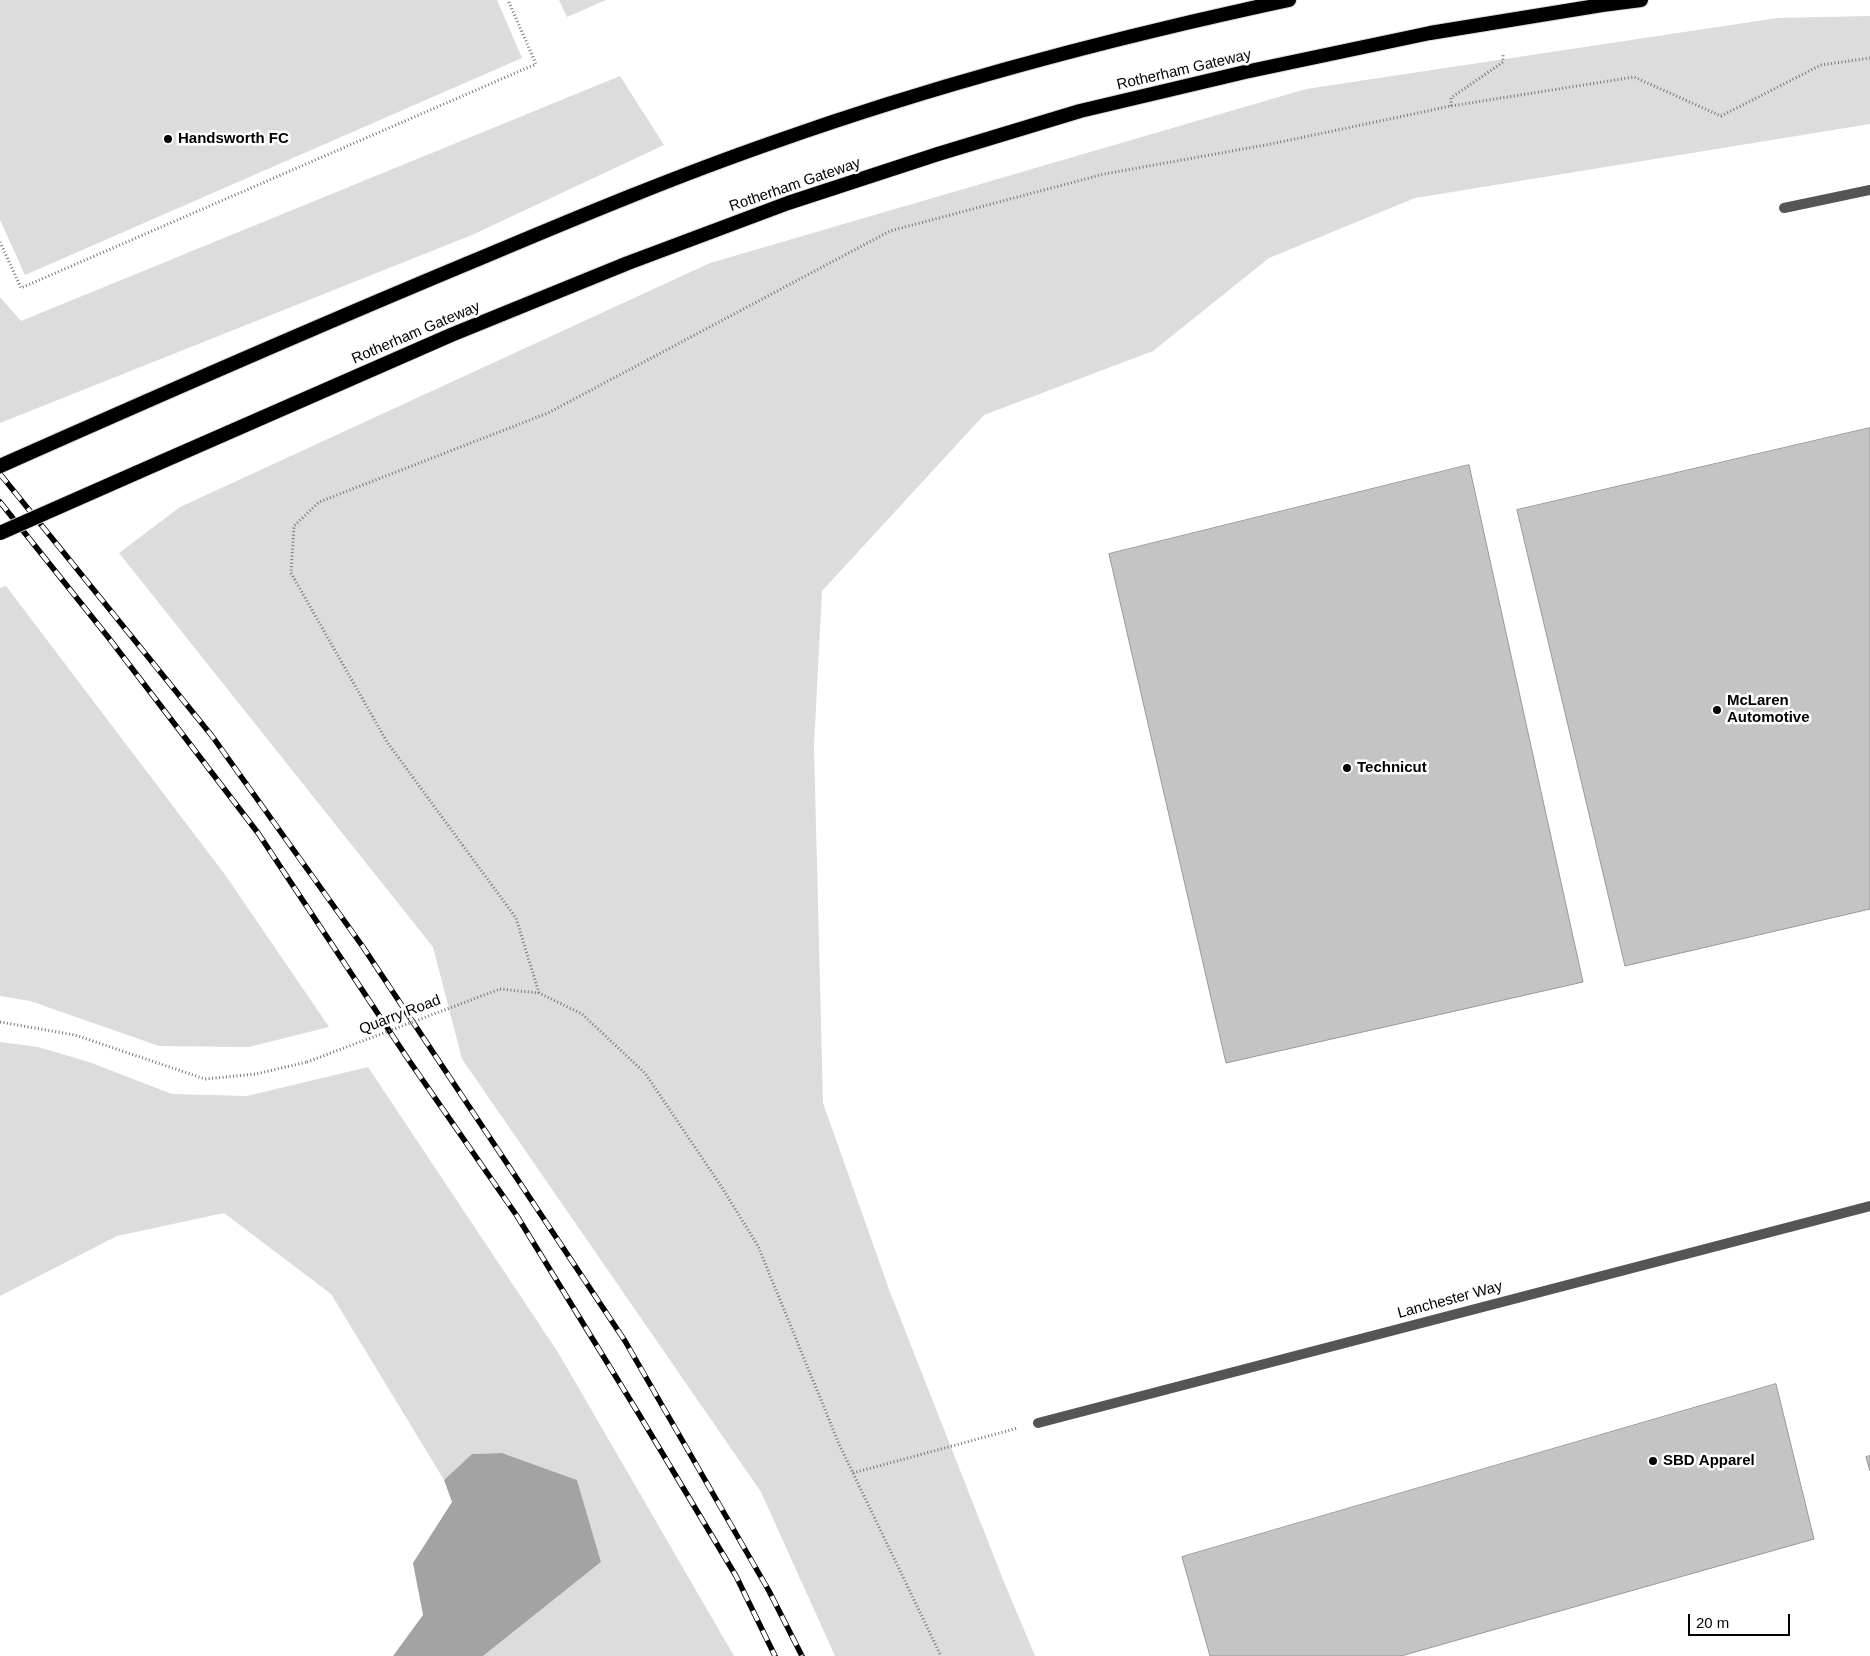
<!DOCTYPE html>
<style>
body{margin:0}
#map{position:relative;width:1870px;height:1656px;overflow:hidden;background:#fff;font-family:Arial,sans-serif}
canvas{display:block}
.scale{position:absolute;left:1688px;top:1614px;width:102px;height:22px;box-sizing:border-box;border:2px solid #000;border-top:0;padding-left:6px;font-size:15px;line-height:18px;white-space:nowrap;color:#000;-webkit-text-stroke:4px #fff;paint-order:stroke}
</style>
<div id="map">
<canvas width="1870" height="1656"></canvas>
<div class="scale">20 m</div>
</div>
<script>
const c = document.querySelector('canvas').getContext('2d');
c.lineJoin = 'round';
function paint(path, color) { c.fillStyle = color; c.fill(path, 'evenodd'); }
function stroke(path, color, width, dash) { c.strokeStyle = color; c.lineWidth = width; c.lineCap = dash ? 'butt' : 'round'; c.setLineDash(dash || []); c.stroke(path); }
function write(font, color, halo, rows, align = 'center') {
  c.font = font + ' Arial,sans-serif'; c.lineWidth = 5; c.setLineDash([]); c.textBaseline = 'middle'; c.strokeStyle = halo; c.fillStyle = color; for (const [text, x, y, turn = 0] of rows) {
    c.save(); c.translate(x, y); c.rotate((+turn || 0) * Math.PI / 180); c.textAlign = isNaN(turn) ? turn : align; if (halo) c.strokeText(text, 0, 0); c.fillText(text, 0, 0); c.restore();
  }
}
paint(new Path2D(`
 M0 0H497L522 58 25 275 0 220Z
 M559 0H606L567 17Z
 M1870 16V124L1415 198 1269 258 1153 351 984 415 822 591 814 746 823 1103 890 1292 1004 1582 1035 1656H835L761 1492 462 1059 433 947 119 553 180 507 710 263 1306 89 1777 18Z
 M620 76 664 145 472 235 0 423V297L21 321Z
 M6 586 226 876 329 1027 249 1047 159 1046 30 1001 0 996V588Z
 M0 1042 38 1047 89 1062 172 1094 247 1096 368 1067 559 1354 734 1656H483L601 1562 577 1480 502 1453 472 1454 444 1480 331 1294 224 1213 117 1236 0 1296Z`), '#dcdcdc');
paint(new Path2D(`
 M502 1453 577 1480 601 1562 483 1656H393L423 1615 413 1563 452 1502 444 1480 472 1454Z`), '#a3a3a3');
const building = new Path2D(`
 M1870 428V909L1625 966 1517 510Z
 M1469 465 1583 982 1226 1063 1109 554Z
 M1776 1384 1814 1539 1401 1656H1210L1182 1557Z
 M1870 1456V1471L1866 1457Z`);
paint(building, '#c4c4c4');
stroke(building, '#999', 1);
const trunk = new Path2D(`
 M0 466C162 394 324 323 488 255 583 215 679 175 777 141 944 82 1116 37 1289 0
 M136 473 451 335 628 263 788 203 938 154 1080 111 1245 72 1430 33 1602 5 1641 0`);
stroke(trunk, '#dbdbdb', 16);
stroke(new Path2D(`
 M1451 106V98L1503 62V54
 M0 242 21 288 536 64 508 0
 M500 989 539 993 582 1014 645 1073 721 1186 758 1246 839 1444 941 1656
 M539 993 516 918 387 742 291 573 294 526 319 502 548 413 890 231 1104 174 1271 144 1451 106 1634 77 1721 116 1821 65 1870 58
 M0 1022 75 1035 205 1079 256 1074 307 1062
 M853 1473 1018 1428`), '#777', 3, [1, 2.5]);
stroke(new Path2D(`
 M1784 208 1870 190
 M1038 1423 1870 1206`), '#555', 10);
stroke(trunk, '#000', 14);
const rail = new Path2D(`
 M0 474 212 736 363 947 625 1341 769 1591 802 1656
 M0 502 108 637 258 833 408 1059 517 1216 640 1416 736 1576 775 1656`);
stroke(rail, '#000', 5.5);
stroke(rail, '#fff', 4, [11]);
const trunkBridge = new Path2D(`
 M0 533 136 473`);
stroke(trunkBridge, '#dbdbdb', 16, []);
stroke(new Path2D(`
 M307 1062 500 989`), '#777', 3, [1, 2.5]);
stroke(trunkBridge, '#000', 14);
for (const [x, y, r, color] of [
 [168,139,5,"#000"],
 [1717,710,5,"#000"],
 [1347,768,5,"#000"],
 [1653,1461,5,"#000"]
]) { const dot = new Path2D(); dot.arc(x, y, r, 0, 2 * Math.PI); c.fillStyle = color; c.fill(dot); stroke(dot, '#fff', 2); }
write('15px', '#000', '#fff', [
 ["Rotherham Gateway",1184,70,-13],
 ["Rotherham Gateway",795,185,-19],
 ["Rotherham Gateway",416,333,-23],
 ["Quarry Road",400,1015,-21],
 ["Lanchester Way",1450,1300,-15]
]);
write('bold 15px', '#000', '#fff', [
 ["Handsworth FC",178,139],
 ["McLaren",1727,701],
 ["Automotive",1727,718],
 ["Technicut",1357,768],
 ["SBD Apparel",1663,1461]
], 'left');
</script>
